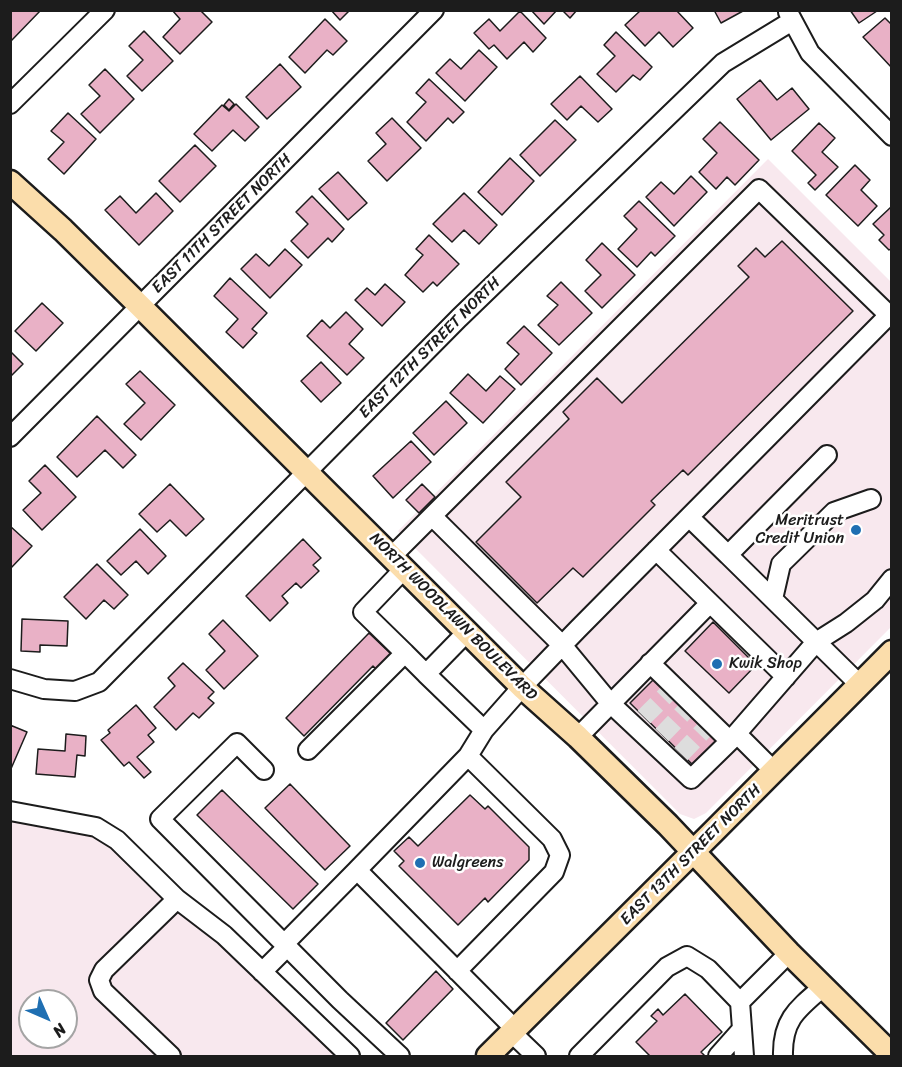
<!DOCTYPE html>
<style>
body{margin:0}
#map{position:relative;width:902px;height:1067px;overflow:hidden;background:#fff;font-family:Sriracha,sans-serif}
canvas{display:block}
.frame{position:absolute;inset:0;border:12px solid #1c1c1c;pointer-events:none}
.north{position:absolute;left:18px;top:989px;width:60px;height:60px;box-sizing:border-box;background:#fff;border:2px solid #a4a4a4;border-radius:50%;rotate:135deg;font-size:16px;font-weight:700;line-height:24px;text-align:center;color:#1c1c1c}
.north::after{content:'';display:block;margin:auto;width:21px;height:27px;background:#1f6fb2;clip-path:polygon(50% 0,100% 100%,50% 72%,0 100%)}
</style>
<div id="map">
<canvas width="902" height="1067"></canvas>
<div class="frame"></div>
<div class="north">N</div>
</div>
<script>
const c = document.querySelector('canvas').getContext('2d');
c.lineJoin = 'round';
function paint(path, color) { c.fillStyle = color; c.fill(path, 'evenodd'); }
function stroke(path, color, width, dash) { c.strokeStyle = color; c.lineWidth = width; c.lineCap = dash ? 'butt' : 'round'; c.setLineDash(dash || []); c.stroke(path); }
function write(font, color, halo, rows, align = 'center') {
  c.font = font + ' Sriracha,sans-serif'; c.lineWidth = 5; c.setLineDash([]); c.textBaseline = 'middle'; c.strokeStyle = halo; c.fillStyle = color; for (const [text, x, y, turn = 0] of rows) {
    c.save(); c.translate(x, y); c.rotate((+turn || 0) * Math.PI / 180); c.textAlign = isNaN(turn) ? turn : align; if (halo) c.strokeText(text, 0, 0); c.fillText(text, 0, 0); c.restore();
  }
}
paint(new Path2D(`
 M768 159 891 282V627L706 813 694 819 680 814 398 531Z
 M10 817 93 832 126 857 225 944 342 1056H11ZM30 1001H66V1037H30Z`), '#f8e8ee');
const building = new Path2D(`
 M10 10H41L11 41Z
 M172 10H200L212 22 180 54 163 37 180 19Z
 M331 10H350L340 20Z
 M531 10H557L544 24Z
 M562 10H577L570 18Z
 M641 10H676L693 28 673 47 659 32 645 46 625 25Z
 M714 10H743V11L721 23Z
 M850 10H877V11L859 23Z
 M520 11 546 38 533 52 524 42 507 59 494 45 489 49 474 33 489 19 500 31Z
 M885 18 892 25V68L863 37Z
 M325 19 347 41 333 55 327 50 305 73 289 57Z
 M144 31 173 61 142 91 127 76 143 60 129 46Z
 M616 32 652 67 640 80 633 75 616 92 597 74 615 56 604 45Z
 M479 50 497 67 465 101 436 73 450 59 461 69Z
 M280 64 301 87 267 119 246 97Z
 M105 69 134 99 100 133 81 114 100 96 89 85Z
 M580 76 612 109 598 122 581 106 567 120 551 104Z
 M429 79 464 112 453 123 448 118 426 141 407 122 426 102 416 93Z
 M760 80 777 100 792 88 809 109 771 140 737 99Z
 M229 99 234 104 229 110 224 105Z
 M236 104 259 127 245 141 233 130 212 151 194 134 222 105 229 111Z
 M68 113 96 139 64 174 48 159 64 142 51 131Z
 M392 118 421 148 387 181 368 161 386 144 376 133Z
 M555 120 576 140 540 176 520 155Z
 M720 122 759 160 735 185 727 177 716 189 699 172 717 153 703 139Z
 M819 123 835 138 822 152 838 167 815 190 808 183 816 175 792 151Z
 M195 145 216 166 180 202 159 181Z
 M510 158 534 181 502 215 478 192Z
 M855 165 870 180 861 190 877 206 858 226 826 195Z
 M338 172 367 203 348 220 319 189Z
 M691 176 707 192 674 226 646 197 661 182 674 194Z
 M156 193 173 211 139 245 105 210 120 196 136 213Z
 M464 193 497 225 479 244 464 230 452 242 433 224Z
 M312 196 344 229 332 242 328 238 308 258 291 241 308 224 296 212Z
 M639 201 675 236 655 256 651 252 637 267 618 249 637 229 624 216Z
 M891 207 892 248 889 250 879 240 884 235 873 224Z
 M429 235 459 264 437 286 433 282 423 292 405 275 423 255 416 249Z
 M782 241 853 311 688 475 683 470 651 501 655 505 583 577 573 568 537 603 476 542 521 497 506 482 569 419 563 412 597 378 622 403 749 277 738 266 756 248 765 257Z
 M602 243 635 275 602 308 585 291 601 275 586 260Z
 M285 249 302 265 270 298 241 269 256 254 269 266Z
 M230 278 267 313 252 329 257 333 243 348 226 332 238 319 214 296Z
 M561 282 592 313 559 345 538 325 558 305 547 296Z
 M385 284 405 302 382 326 355 300 367 288 375 295Z
 M42 303 63 323 36 351 15 331Z
 M346 312 363 329 349 344 364 358 347 375 307 336 322 320 330 328Z
 M524 326 552 353 521 385 505 369 519 354 507 343Z
 M10 351 23 364 11 376H10Z
 M321 362 341 383 321 402 301 381Z
 M140 371 175 405 141 440 124 424 145 403 126 384Z
 M468 374 486 391 500 376 515 389 483 423 450 393Z
 M446 401 467 423 434 455 413 433Z
 M97 416 136 455 123 468 105 450 77 477 57 457Z
 M411 441 431 462 393 498 373 476Z
 M45 465 76 497 42 530 23 510 41 493 29 481Z
 M170 484 204 519 186 536 170 520 157 532 139 514Z
 M422 484 435 497 419 513 406 500Z
 M10 526 32 546 10 569Z
 M140 529 166 556 148 574 136 561 121 575 107 561Z
 M303 539 321 558 313 565 319 571 301 588 296 583 282 596 288 603 270 621 246 596Z
 M97 564 128 595 114 609 104 600 86 619 64 597Z
 M22 619 68 621 67 646 40 645V652L21 651Z
 M223 620 258 656 224 689 206 670 225 651 209 634Z
 M713 622 756 665 729 693 685 651Z
 M369 633 391 654 376 669 373 666 304 736 286 718Z
 M183 663 214 692 208 698 214 703 199 718 193 713 176 730 154 707 175 686 168 678Z
 M654 679 721 745 697 769 630 703Z
 M136 705 156 728 148 735 154 742 137 757 151 772 144 778 129 762 124 766 101 740 110 733 108 730Z
 M10 725 27 732 10 771Z
 M66 734 86 736 85 756 77 755 75 777 36 774 38 749 65 751Z
 M290 784 350 846 325 870 265 808Z
 M222 790 318 884 293 909 197 815Z
 M470 795 485 809 488 806 529 847V860L488 902 485 898 458 925 399 866 404 861 394 851 409 837 418 846Z
 M436 971 453 989 403 1040 386 1023Z
 M685 994 722 1032 701 1052 705 1056H650L636 1042 657 1021 651 1016 658 1009 663 1015Z`);
paint(building, '#e9b1c6');
stroke(building, '#1c1c1c', 1.5);
stroke(new Path2D(`
 M644 717 668 693
 M662 735 686 710
 M681 754 705 729`), '#ddd', 18, [18, 9]);
const minor = new Path2D(`
 M788 12 810 53 892 136
 M10 104 105 10
 M10 437 434 10
 M432 516 562 645 610 703 691 779 730 741
 M689 517 728 555 827 455
 M656 550 786 677
 M728 555 859 684
 M392 556 759 189 892 318
 M404 569 363 612 405 653
 M773 599 781 564 834 512 871 499
 M650 663 730 741 816 642 846 623 875 600 892 579
 M426 674 484 730
 M10 679 44 689 75 691 99 682 459 318 723 63 792 21
 M737 734 774 771
 M578 737 710 603
 M308 750 405 653 426 674 467 632
 M264 770 237 743 160 819 340 1000 400 1056
 M10 811 96 827 117 840 177 899 224 935 350 1056
 M284 944 357 870
 M457 971 554 872 560 855 552 839 468 756
 M262 972 287 947
 M740 1002 789 953
 M515 1029 357 870 468 756 484 730 522 687 577 630 889 315
 M512 1033 536 1056
 M171 1056 103 991 99 980 104 970 177 899
 M579 1056 667 967 687 956 708 969 740 1002 744 1056
 M718 1056 742 1029
 M783 1056C782 1020 797 1009 823 987`);
const major = new Path2D(`
 M10 182 63 230 140 306 522 687 578 737 668 825 789 953 892 1055
 M488 1056 714 831 892 652`);
stroke(minor, '#1c1c1c', 22);
stroke(major, '#1c1c1c', 27);
stroke(minor, '#fff', 18);
stroke(major, '#fbddab', 22);
for (const [x, y, r, color] of [
 [856,530,6,"#1f6fb2"],
 [717,664,6,"#1f6fb2"],
 [420,863,6,"#1f6fb2"]
]) { const dot = new Path2D(); dot.arc(x, y, r, 0, 2 * Math.PI); c.fillStyle = color; c.fill(dot); stroke(dot, '#fff', 2); }
write('16px', '#1c1c1c', '#fff', [
 ["EAST 11TH STREET NORTH",222,224,-45],
 ["EAST 12TH STREET NORTH",430,348,-45],
 ["NORTH WOODLAWN BOULEVARD",453,617,45],
 ["EAST 13TH STREET NORTH",691,855,-45]
]);
write('16px', '#1c1c1c', '#fff', [
 ["Meritrust",844,521,"right"],
 ["Credit Union",844,539,"right"],
 ["Kwik Shop",729,664],
 ["Walgreens",432,863]
], 'left');
</script>
